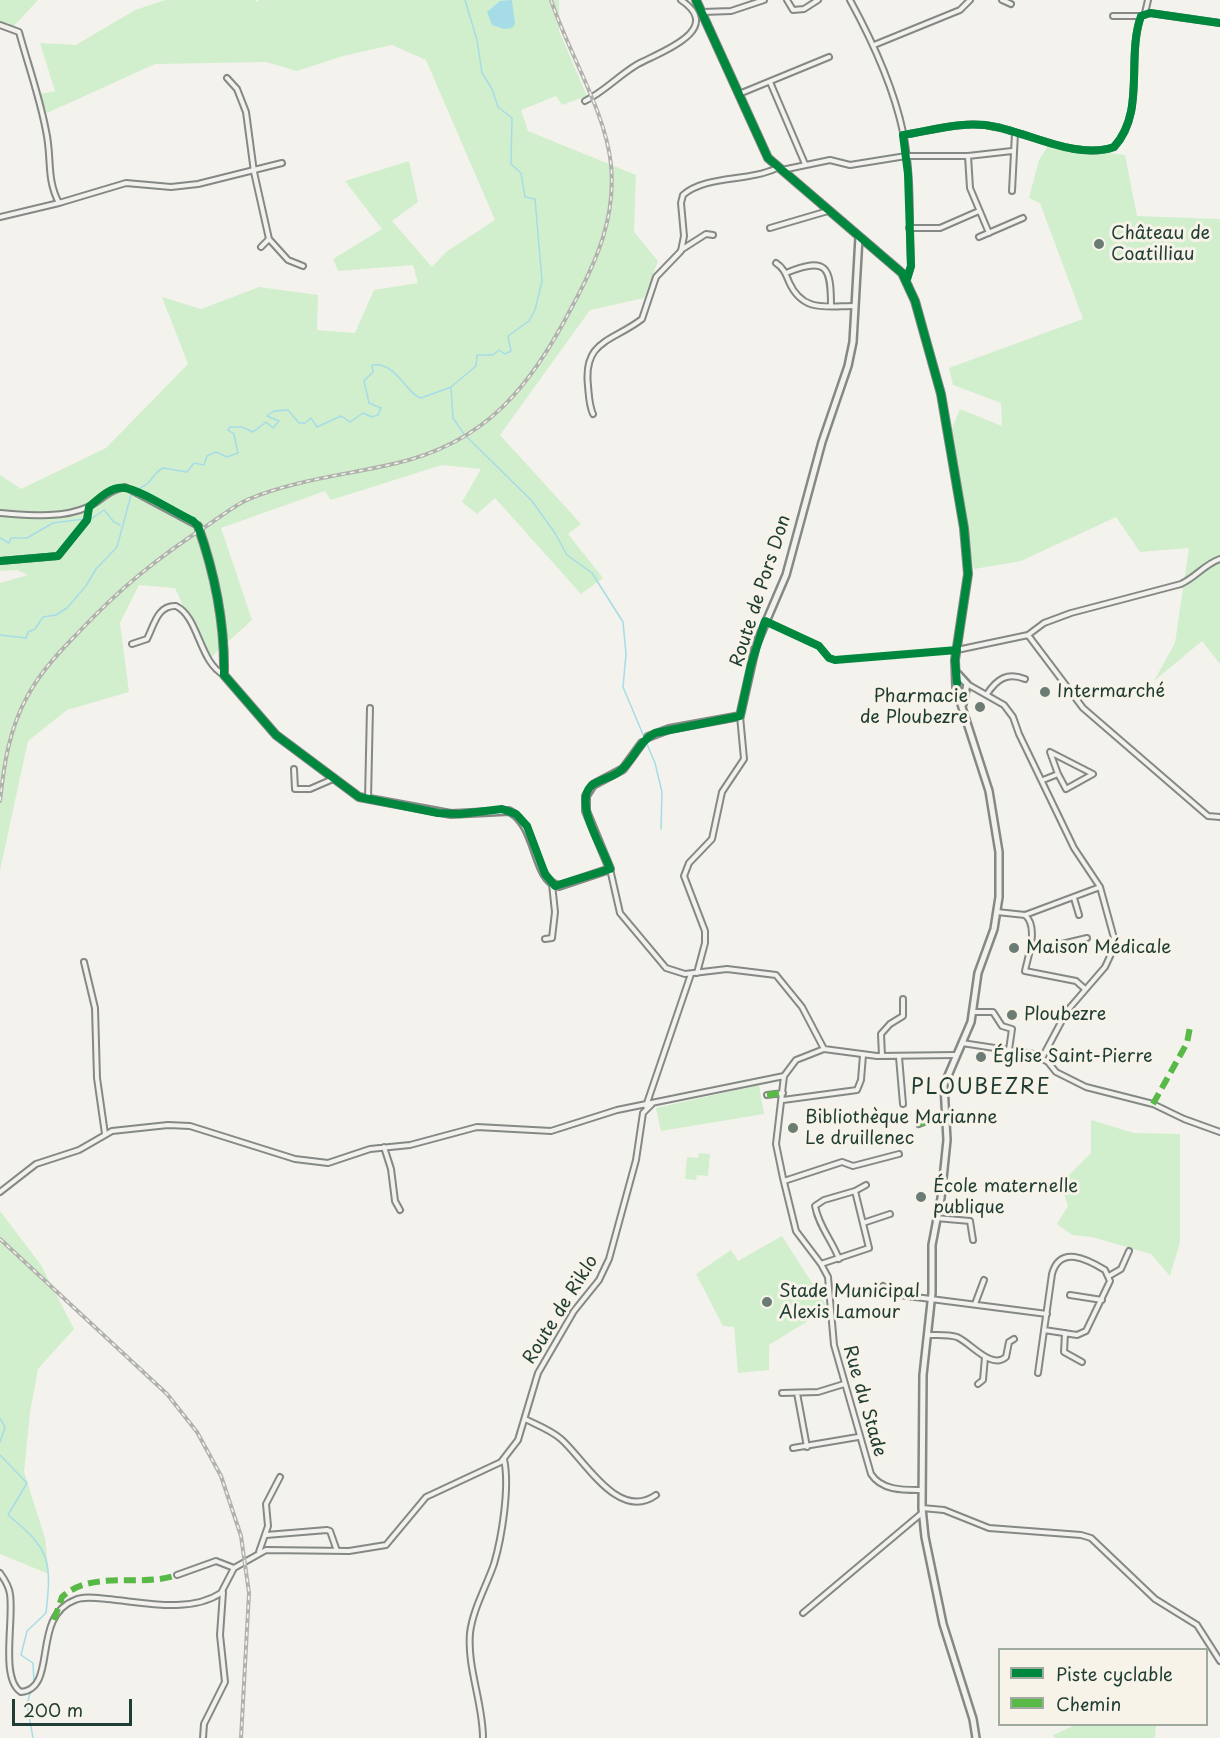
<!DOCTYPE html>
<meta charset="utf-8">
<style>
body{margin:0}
#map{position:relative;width:1220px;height:1738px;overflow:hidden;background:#f4f2ec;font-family:"Playpen Sans",sans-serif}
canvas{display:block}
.legend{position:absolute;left:998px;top:1648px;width:210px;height:78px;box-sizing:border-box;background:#f7f3e8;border:2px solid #a1aaa0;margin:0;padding:8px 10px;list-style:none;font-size:18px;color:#1f3d34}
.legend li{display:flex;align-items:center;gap:12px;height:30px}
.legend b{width:30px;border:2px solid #a1aaa0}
.scale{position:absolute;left:12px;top:1699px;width:120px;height:27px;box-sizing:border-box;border:3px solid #1f3d34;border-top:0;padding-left:8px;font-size:18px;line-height:21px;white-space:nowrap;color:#1f3d34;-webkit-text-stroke:4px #f7f3e8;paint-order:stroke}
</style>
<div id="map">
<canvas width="1220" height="1738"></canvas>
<ul class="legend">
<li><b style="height:8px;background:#00873e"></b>Piste cyclable</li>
<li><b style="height:8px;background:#58b947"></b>Chemin</li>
</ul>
<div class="scale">200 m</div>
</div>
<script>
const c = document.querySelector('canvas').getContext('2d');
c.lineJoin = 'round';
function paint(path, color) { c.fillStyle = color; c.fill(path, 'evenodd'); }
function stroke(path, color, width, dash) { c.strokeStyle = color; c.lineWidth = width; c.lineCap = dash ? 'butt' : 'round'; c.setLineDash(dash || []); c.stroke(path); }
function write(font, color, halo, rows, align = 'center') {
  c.font = font + ' "Playpen Sans",sans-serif'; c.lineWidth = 6; c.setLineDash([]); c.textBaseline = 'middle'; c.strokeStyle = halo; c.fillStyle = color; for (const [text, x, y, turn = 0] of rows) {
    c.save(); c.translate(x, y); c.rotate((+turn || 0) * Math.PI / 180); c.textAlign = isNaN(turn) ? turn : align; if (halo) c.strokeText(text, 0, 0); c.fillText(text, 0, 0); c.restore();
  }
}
paint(new Path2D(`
 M0 0H38L10 30 0 22Z
 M165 0H255L257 2 259 0H559V31L587 96 562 105 556 96 521 110 528 131 636 175 634 232 658 261 644 298 590 310 500 435 581 524 568 534 603 578 581 594 495 498 477 514 462 502 481 469 442 465 331 500 325 491 221 528 252 620 208 660 175 588 139 585 120 623 129 692 67 710 28 741 0 870V583L28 575 17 570 0 571V475L21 489 106 448 188 364 162 297 201 309 259 287 318 295 317 330 355 333 374 290 418 283 413 265 338 271 333 259 382 229 345 181 409 161 418 202 392 221 432 267 446 252 495 220 426 60 392 45 343 56 297 71 266 62 155 64 47 113 40 94 55 91 40 43 76 45 135 10Z
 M1048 146 1125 155 1137 216 1220 219V664L1202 641 1154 681 1175 643 1189 548 1140 552 1116 517 1021 561 974 569 946 443 960 409 1002 426 1001 403 953 385 949 368 1083 319 1040 203 1029 198 1039 160Z
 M759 1085 764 1114 661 1131 656 1108Z
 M1091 1120 1134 1133 1180 1134V1242L1170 1276 1151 1254 1092 1237 1072 1235 1057 1224 1068 1206 1062 1188 1067 1177 1091 1153Z
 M699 1153 710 1154 708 1176 697 1175 696 1180 685 1179 687 1157 698 1158Z
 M0 1211 41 1265 74 1329 38 1369 30 1412 24 1472 45 1538 49 1574 0 1554Z
 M782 1236 826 1305 811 1319 769 1345V1370L738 1373 734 1327 723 1326 696 1274 731 1250 738 1261Z
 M1077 1724H1156V1725L1155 1738H1055L1053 1735Z`), '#d1efcc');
paint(new Path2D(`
 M500 1 512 0 515 24 512 28 504 29 492 25 487 12Z`), '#a6dce7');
stroke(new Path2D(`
 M451 387 453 418 464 434
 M467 437 532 501 555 533 567 555 592 573 623 622 626 654 623 687 655 763 662 792 661 829
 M91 519 104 510 114 522 120 525
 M0 538 9 543 11 538H27L53 523 84 519
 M0 635 26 638 28 632 35 629 43 617 56 615 67 608 86 586 96 569 117 547 131 495C136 488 143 488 148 483 154 477 155 472 163 468L187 472 194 463 204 465 207 456 216 452 227 457 238 453 234 434 228 430 230 427H242L253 432 266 422 273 428 279 421 267 416 274 411 288 410 299 423H305L311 418 317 427 341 416 350 422 363 413 372 417 378 415 381 408 369 403 364 381 373 372 372 365C396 361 407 395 421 398L451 387 476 366 477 355H493L499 350 505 354 511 351 508 336 529 321 535 310 542 281 535 199 525 197 521 173 511 164 512 118 498 107 492 89 482 73 477 40 465 0
 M0 1418 5 1427 0 1442
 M0 1455 27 1483 8 1515C50 1549 52 1561 46 1613L27 1631 21 1655 33 1663 34 1682
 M31 1689 27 1705 33 1738`), '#a6dce7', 1.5);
const street = new Path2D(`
 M787 0 793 10 804 9 818 0
 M850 0C873 42 893 85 903 132 912 176 909 222 911 266L907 279
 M1002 0 1011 4
 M703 12 731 11 764 0
 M1145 13 1148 0
 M1113 16H1141
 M0 25 19 32C28 65 40 98 46 131 52 157 46 179 59 203L126 183 171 187 198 184 282 163
 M874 45 960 10 970 0
 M227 78 237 89 246 112 254 172 269 239 261 247
 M770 82 805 164
 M739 94 829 57
 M585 101C605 91 619 75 638 64 658 53 726 30 681 0
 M903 135C934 130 965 120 996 127 1031 134 1078 160 1114 147 1146 112 1126 58 1141 16L1150 13 1220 23
 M968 156 970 188 989 233
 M782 170 830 160 850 165 906 156H968L1012 151
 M1012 191 1015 133
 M0 217 59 203
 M770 228 828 211
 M909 228H940L979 211
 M979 237 1023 218
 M269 239 288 260 303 266
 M681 250 706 234 713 235
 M776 263C784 268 786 275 789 282 803 313 826 306 855 306
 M786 273C827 256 831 267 831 306
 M593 414C589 405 589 396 588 386 583 340 612 342 642 319L656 277 681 251 684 236 681 203 683 195C706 175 748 182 777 168
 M0 513C29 515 61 519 88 507 101 501 108 490 125 487L198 526
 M0 561 58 556 87 520 89 507
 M1028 635 1083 708 1208 816 1220 817
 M132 644 147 639C154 626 157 605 176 606 199 617 199 662 224 675
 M957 650 1028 635 1044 623 1071 613 1181 584C1196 577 1205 564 1220 559
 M967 684 1004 705 1013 717 1019 734 1074 848 1100 887 1114 938 1112 952 1105 967 1067 1011 1042 1058
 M987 694C997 679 1007 672 1025 679
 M294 769 295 789H310L333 779
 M1043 780 1058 774 1066 789 1093 774 1050 752 1058 774
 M368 799 370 708
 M610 869 620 913 666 968 685 974 727 969 776 975 802 1007 824 1049
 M1074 898 1079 915
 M997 912 1025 915 1100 887
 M1025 915C1039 927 1028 956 1025 971L1076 981 1085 989
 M545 939 552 938 555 912 552 884
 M1030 944 1049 947 1087 938
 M84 962 95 1008 97 1078 105 1134
 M697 973 705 943V931L684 876 689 863 712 839 722 792 744 759 740 716
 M973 1012H993L1002 1026 1012 1029 1009 1050
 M962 1043 1034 1054 1048 1062 1056 1072 1086 1087 1153 1104 1184 1119 1220 1132
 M882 1056 881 1034 890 1024 903 1016V999
 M899 1057 903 1104
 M767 1095 783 1093
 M783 1100 857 1090 861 1080 863 1055
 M646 1106 691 974
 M919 1124 945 1114
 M384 1147 391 1169 395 1201 400 1210
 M784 1181 842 1162 853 1166 899 1154
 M0 1192 36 1164 79 1150 112 1131 168 1125 190 1126 295 1159 328 1163 370 1149 410 1145 477 1127 551 1131 617 1110 784 1076
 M936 1218 970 1221 973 1240
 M863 1223 890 1214
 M839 1259C832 1240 819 1227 815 1206L824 1200 855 1191
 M821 1264 869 1248 855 1191 866 1185
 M1109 1276 1121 1269 1129 1251
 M883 1286 892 1294 1047 1314
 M1070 1295 1102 1300
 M975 1304 984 1280
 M1065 1333 1064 1352 1082 1362
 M928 1335C937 1335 948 1334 957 1337 971 1343 991 1370 1006 1357L1009 1342 1014 1339
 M1038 1373 1052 1274C1060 1245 1087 1259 1105 1270L1110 1281 1086 1331 1077 1335 1044 1330
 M978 1384 983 1380 985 1357
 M782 1393 818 1392 844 1384
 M797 1393 807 1447
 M525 1419C537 1425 551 1430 561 1439 585 1460 618 1522 656 1495
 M793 1448 858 1437
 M922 1490C904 1490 882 1491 871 1474L834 1345 828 1277 821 1264 796 1231 783 1178 776 1144 784 1076 796 1060 824 1049 877 1056 956 1055
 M922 1508 944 1510 989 1528 1081 1535 1091 1538 1155 1599 1197 1625 1220 1661
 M266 1535 327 1530 330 1531 337 1551
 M259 1552 268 1526 266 1504 280 1477
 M0 1573C5 1580 9 1586 10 1594 14 1621 0 1679 21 1692 59 1688 30 1617 75 1600 84 1596 96 1598 107 1599 142 1602 189 1614 221 1593L234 1568 266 1550 349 1551 386 1545 426 1497 501 1462 518 1440 538 1373 574 1311 599 1280 609 1259 636 1160 643 1113 652 1104
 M177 1575 216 1561 234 1568
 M803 1613 922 1513
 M203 1738 204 1724 225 1682 220 1635 223 1592
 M483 1738C483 1703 467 1668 470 1633 473 1609 486 1587 494 1564 502 1537 510 1486 504 1459`);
const secondary = new Path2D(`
 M696 0 768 158 902 273 915 301 941 394 964 528 968 574 955 660 956 687 960 692V701L989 791 999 852V897L994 929 978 973 971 1022 944 1085 947 1140 941 1198 932 1245V1293L923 1375 922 1508 925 1537 943 1624 973 1719 976 1738
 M198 526C215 574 225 624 224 675L276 735 359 797 451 814 509 811C538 825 533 881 559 886L610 869 586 811V796L593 785 623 769 642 743
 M956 672 967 684 963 704
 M648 737 669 729 740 716 756 645 786 575 822 442 848 366 853 342 859 237`);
stroke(street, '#848985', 8);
stroke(secondary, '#848985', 10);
stroke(street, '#f2f1ed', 4);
stroke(secondary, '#f2f1ed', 5);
const rail = new Path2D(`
 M0 801C4 764 9 730 27 697 39 674 57 654 76 635 120 588 157 558 211 523 223 515 235 505 249 499 295 480 345 475 393 464 487 443 530 387 573 305 597 260 616 217 611 165 606 112 568 52 551 0
 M0 1239 167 1394 197 1432 221 1476 241 1536 249 1593 241 1738`);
stroke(rail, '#b0b2ae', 4);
stroke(rail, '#f7f3e8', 1.5, [4.5]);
stroke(new Path2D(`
 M767 1095 783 1093
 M1153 1104 1187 1043 1190 1027
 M919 1124 945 1114
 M54 1620 62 1597C93 1569 140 1588 177 1575`), '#58b947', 6, [12, 6]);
stroke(new Path2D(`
 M696 0 768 158 902 273 915 301 941 394 964 528 968 574 955 660 957 683
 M907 279 911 266 908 174 903 135C934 130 965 120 996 127 1031 134 1078 160 1114 147 1146 112 1126 58 1141 16L1150 13 1220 23
 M0 561 58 556 87 520 89 507C99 498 111 486 125 488 139 489 177 514 193 521L198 526C215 574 225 624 224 675L276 735 359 797 438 813 460 814 502 809 516 814 527 826 545 874 555 886 610 869C604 849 573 804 591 786 599 779 612 778 620 771 634 760 638 742 655 733L740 716 751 665 765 621 819 646 829 658 835 660 957 650`), '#00873e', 8);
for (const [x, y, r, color] of [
 [1099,244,6,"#6a7c74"],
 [1045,692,6,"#6a7c74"],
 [980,707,6,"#6a7c74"],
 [1014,948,6,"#6a7c74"],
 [1012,1015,6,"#6a7c74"],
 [981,1057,6,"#6a7c74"],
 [793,1128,6,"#6a7c74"],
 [921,1197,6,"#6a7c74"],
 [767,1302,6,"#6a7c74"]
]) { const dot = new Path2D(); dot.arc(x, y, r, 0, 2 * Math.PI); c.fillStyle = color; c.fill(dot); stroke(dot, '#f7f3e8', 2); }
write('18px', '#1f3d34', '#f7f3e8', [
 ["Château de",1111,234],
 ["Coatilliau",1111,255],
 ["Intermarché",1057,692],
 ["Pharmacie",968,697,"right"],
 ["de Ploubezre",968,718,"right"],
 ["Maison Médicale",1026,948],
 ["Ploubezre",1024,1015],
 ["Église Saint-Pierre",993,1057],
 ["Bibliothèque Marianne",805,1118],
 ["Le druillenec",805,1139],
 ["École maternelle",933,1187],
 ["publique",933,1208],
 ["Stade Municipal",779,1292],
 ["Alexis Lamour",779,1313]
], 'left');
write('18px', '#1f3d34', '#f7f3e8', [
 ["Route de Pors Don",761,591,-72],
 ["Route de Riklo",561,1310,-58],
 ["Rue du Stade",864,1401,74]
]);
c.letterSpacing = '1.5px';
write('21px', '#1f3d34', '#f7f3e8', [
 ["PLOUBEZRE",981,1088]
]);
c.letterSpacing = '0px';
</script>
